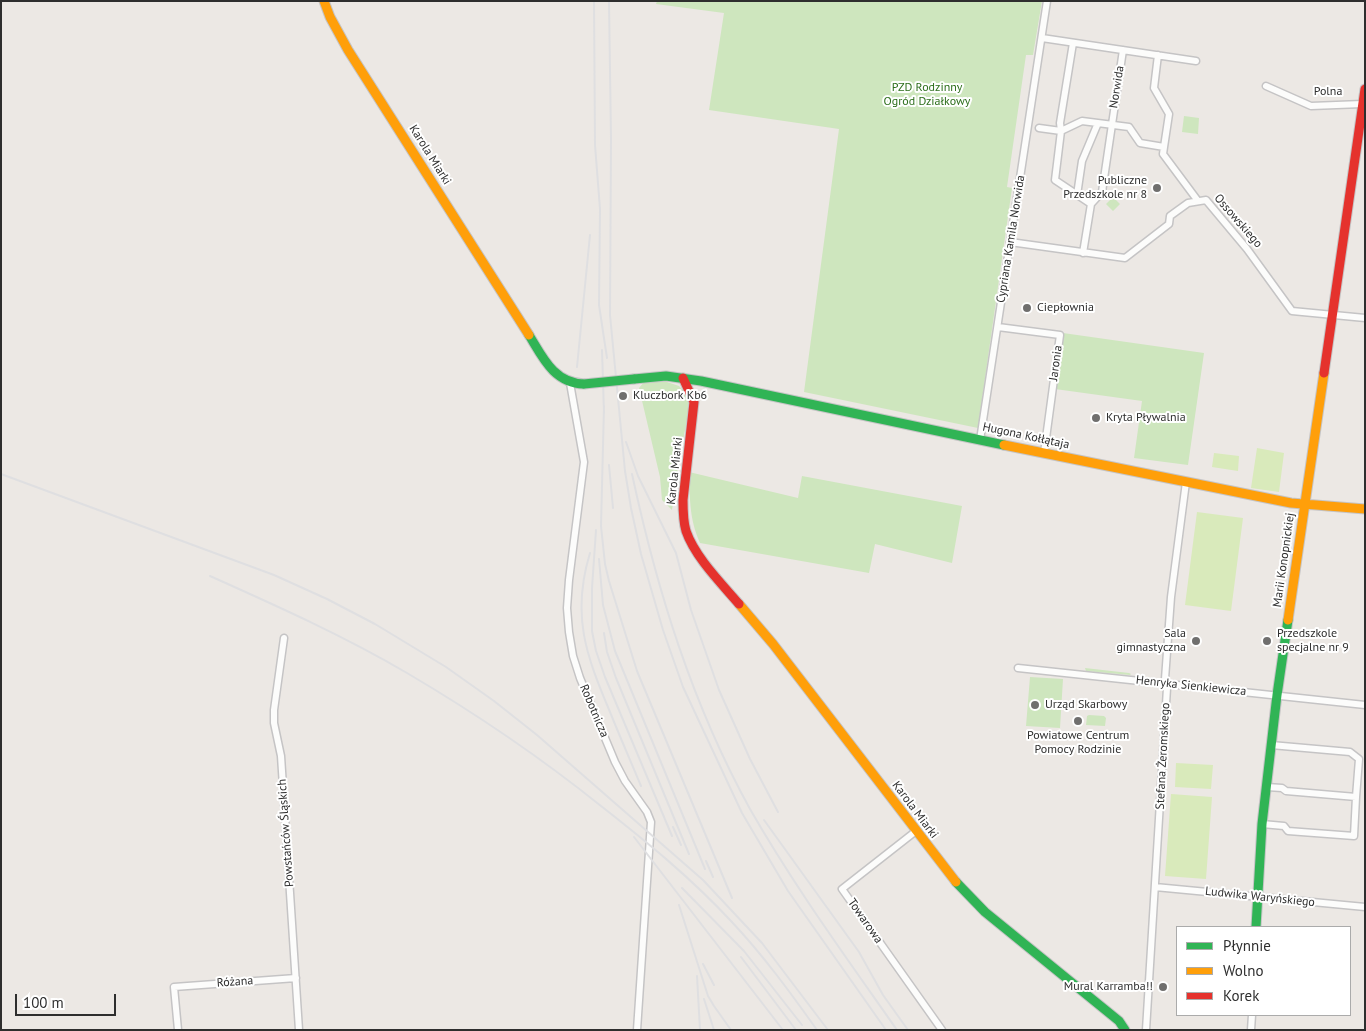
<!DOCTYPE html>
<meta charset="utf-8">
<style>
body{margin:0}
#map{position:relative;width:1366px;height:1031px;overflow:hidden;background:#ece8e4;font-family:"PT Sans",sans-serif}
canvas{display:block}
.frame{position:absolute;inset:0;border:2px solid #2e2e2e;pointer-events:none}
.legend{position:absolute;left:1176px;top:926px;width:175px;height:90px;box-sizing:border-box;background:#fff;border:1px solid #ababab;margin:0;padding:6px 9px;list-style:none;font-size:15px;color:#2e2e2e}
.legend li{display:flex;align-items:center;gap:10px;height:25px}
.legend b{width:25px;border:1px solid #ababab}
.scale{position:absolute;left:15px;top:994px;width:101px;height:22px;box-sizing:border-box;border:2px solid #2e2e2e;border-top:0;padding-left:6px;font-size:15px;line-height:18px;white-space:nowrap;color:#2e2e2e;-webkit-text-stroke:4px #fff;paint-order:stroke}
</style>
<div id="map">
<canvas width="1366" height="1031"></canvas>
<div class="frame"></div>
<ul class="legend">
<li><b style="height:6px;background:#30b455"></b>Płynnie</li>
<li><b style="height:6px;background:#ff9f0a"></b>Wolno</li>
<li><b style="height:6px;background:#e5322d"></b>Korek</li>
</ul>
<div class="scale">100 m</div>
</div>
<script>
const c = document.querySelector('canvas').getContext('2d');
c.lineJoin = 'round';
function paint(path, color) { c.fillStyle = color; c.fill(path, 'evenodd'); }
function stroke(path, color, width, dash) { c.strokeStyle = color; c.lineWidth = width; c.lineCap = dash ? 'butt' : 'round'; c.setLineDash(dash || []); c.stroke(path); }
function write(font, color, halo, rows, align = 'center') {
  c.font = font + ' "PT Sans",sans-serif'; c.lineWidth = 4; c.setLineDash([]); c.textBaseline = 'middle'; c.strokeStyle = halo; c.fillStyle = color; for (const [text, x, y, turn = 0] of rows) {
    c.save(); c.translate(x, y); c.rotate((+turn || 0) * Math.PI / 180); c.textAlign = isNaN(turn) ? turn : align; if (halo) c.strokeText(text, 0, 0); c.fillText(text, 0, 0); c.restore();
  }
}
paint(new Path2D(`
 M657 1H1042L1033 55H1026L1007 187 1012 188 978 428 804 392 839 129 709 110 724 13 656 4Z
 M1184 116 1199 118 1198 134 1182 132Z
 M1113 197 1120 204 1113 211 1106 204Z
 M1063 333 1204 353 1188 465 1134 458 1142 401 1055 389Z
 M645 381 667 382 679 386 688 395 689 410 679 460 672 510 662 500 660 477 639 388Z
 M689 472 798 498 802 476 962 506 952 563 875 544 869 573 700 543C689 518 690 498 689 472Z
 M1085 668 1129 673 1131 674 1130 675 1086 671Z
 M1030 677 1063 679 1060 728 1026 726Z
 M1089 715 1104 716 1106 718 1105 726 1086 725 1087 716Z`), '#cee6be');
paint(new Path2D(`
 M1257 448 1284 453 1279 492 1251 488Z
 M1214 453 1239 456 1238 471 1212 467Z
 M1197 512 1243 518 1231 611 1185 605Z
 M1176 763 1213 765 1211 789 1175 787Z
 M1171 794 1212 797 1206 879 1165 876Z`), '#d9eabb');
const street = new Path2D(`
 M1042 38 1196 61
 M1073 43 1060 123 1061 131 1082 121 1129 127 1140 143 1164 147 1163 154 1198 201
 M1158 55 1154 88 1169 114 1164 147
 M1266 86 1311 106 1362 104
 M1039 128 1061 131 1055 180 1091 204 1083 253
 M1077 195 1082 161 1098 123
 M1091 204 1102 192 1123 50
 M1010 242 1125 258 1169 224 1170 216 1188 203 1206 200 1247 249 1292 311 1365 318
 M998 327 1060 335 1044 453
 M570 383 584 462 569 580 567 608 569 632 573 656 580 678 615 762 625 781 647 812 651 822 637 1030
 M980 440 1047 1
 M284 638 274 710V723L281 756 299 1030
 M1018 668 1365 705
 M1271 745 1350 752 1359 759 1356 797
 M1262 824 1284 826 1288 831 1354 836 1356 797 1286 791 1282 788 1267 787
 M916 831 842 889 942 1030
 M1155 887 1365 907
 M178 1030 174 987 296 978
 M1146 1030 1167 688 1165 679 1171 597 1186 482
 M1251 1030 1252 1015`);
const fast = new Path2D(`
 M529 335C543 358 554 383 584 384
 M634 379 666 376 701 381 1004 445
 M956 882 985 912 1119 1021 1125 1030
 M1256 927 1262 824 1277 695 1288 620`);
const slow = new Path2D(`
 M324 1 330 17 348 50 529 335
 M1004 445 1291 503 1365 509
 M739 604 773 644 956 882
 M1288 620 1324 373`);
const jam = new Path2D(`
 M1324 373 1365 89
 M683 378 694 402 683 500C683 510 683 521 686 531 695 557 721 583 739 604`);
stroke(street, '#c5c4c5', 9);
stroke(fast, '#c5c4c5', 11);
stroke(slow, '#c5c4c5', 11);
stroke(jam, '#c5c4c5', 11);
stroke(street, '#fcfcfb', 6);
stroke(fast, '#30b455', 9);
stroke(slow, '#ff9f0a', 9);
stroke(jam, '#e5322d', 9);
stroke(new Path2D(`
 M594 1 595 145 600 209 599 305 607 358
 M609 1 611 139 610 315 625 471 631 508 641 554 663 630 683 687 742 813 788 891 886 1030
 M602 350 604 413
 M577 367 590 235
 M604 406 601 526 605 564 609 581 637 671 732 898
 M626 442 638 476 676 553 691 610 719 690 750 759 778 812
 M609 465 613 508
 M1 474 274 575 327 599 375 624 446 667 494 701 537 735 703 880 762 943 828 1030
 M632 474C657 590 692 704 750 809 794 886 846 957 897 1030
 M596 530 592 588V631L596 651 605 677 672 836
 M590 553C571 615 586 655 610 712 620 737 631 762 641 786
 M599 559 603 605 615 651 705 869
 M210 576C277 606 344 636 407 673 475 713 540 757 601 806 647 842 691 878 731 921 763 955 790 992 817 1030
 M604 633 607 652 616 678 689 854
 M764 820 859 952 883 995 908 1030
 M673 827 681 845
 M634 837 783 1030
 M706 861 713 877
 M682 888 744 951 802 1025
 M679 905 708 996 714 1006 731 1030
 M741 957 796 1030
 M703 964 714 985
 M697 976 700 1030
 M704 999 714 1030`), '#dfdfe1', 2);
const fastBridge = new Path2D(`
 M584 384 634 379`);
stroke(fastBridge, '#c5c4c5', 11, []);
stroke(fastBridge, '#30b455', 9);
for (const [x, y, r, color] of [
 [1157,188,5,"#706f6e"],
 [1027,308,5,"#706f6e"],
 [623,396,5,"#706f6e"],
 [1096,418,5,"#706f6e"],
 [1196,641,5,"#706f6e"],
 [1267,641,5,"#706f6e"],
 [1035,705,5,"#706f6e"],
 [1078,721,5,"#706f6e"],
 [1163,987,5,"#706f6e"]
]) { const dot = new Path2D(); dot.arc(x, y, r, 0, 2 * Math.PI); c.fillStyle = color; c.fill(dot); stroke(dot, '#fff', 2); }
write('12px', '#2e2e2e', '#fff', [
 ["Norwida",1117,87,-81],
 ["Polna",1328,92],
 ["Karola Miarki",430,155,58],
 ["Ossowskiego",1238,221,49],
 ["Cypriana Kamila Norwida",1011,239,-81],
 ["Jaronia",1056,363,-82],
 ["Hugona Kołłątaja",1026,436,12],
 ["Karola Miarki",675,471,-84],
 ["Marii Konopnickiej",1284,560,-82],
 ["Henryka Sienkiewicza",1191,686,6],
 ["Robotnicza",594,711,67],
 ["Stefana Żeromskiego",1163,756,-87],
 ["Karola Miarki",915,810,53],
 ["Powstańców Śląskich",286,833,-94],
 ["Ludwika Waryńskiego",1260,897,6],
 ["Towarowa",865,921,55],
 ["Różana",235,982,-4]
]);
write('12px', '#2c6e1b', '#fff', [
 ["PZD Rodzinny",927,88],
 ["Ogród Działkowy",927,102]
]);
write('12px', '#2e2e2e', '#fff', [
 ["Publiczne",1147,181,"right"],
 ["Przedszkole nr 8",1147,195,"right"],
 ["Ciepłownia",1037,308],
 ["Kluczbork Kb6",633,396],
 ["Kryta Pływalnia",1106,418],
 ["Sala",1186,634,"right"],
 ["gimnastyczna",1186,648,"right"],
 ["Przedszkole",1277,634],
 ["specjalne nr 9",1277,648],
 ["Urząd Skarbowy",1045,705],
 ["Powiatowe Centrum",1078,736,"center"],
 ["Pomocy Rodzinie",1078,750,"center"],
 ["Mural Karramba!!",1153,987,"right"]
], 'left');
</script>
